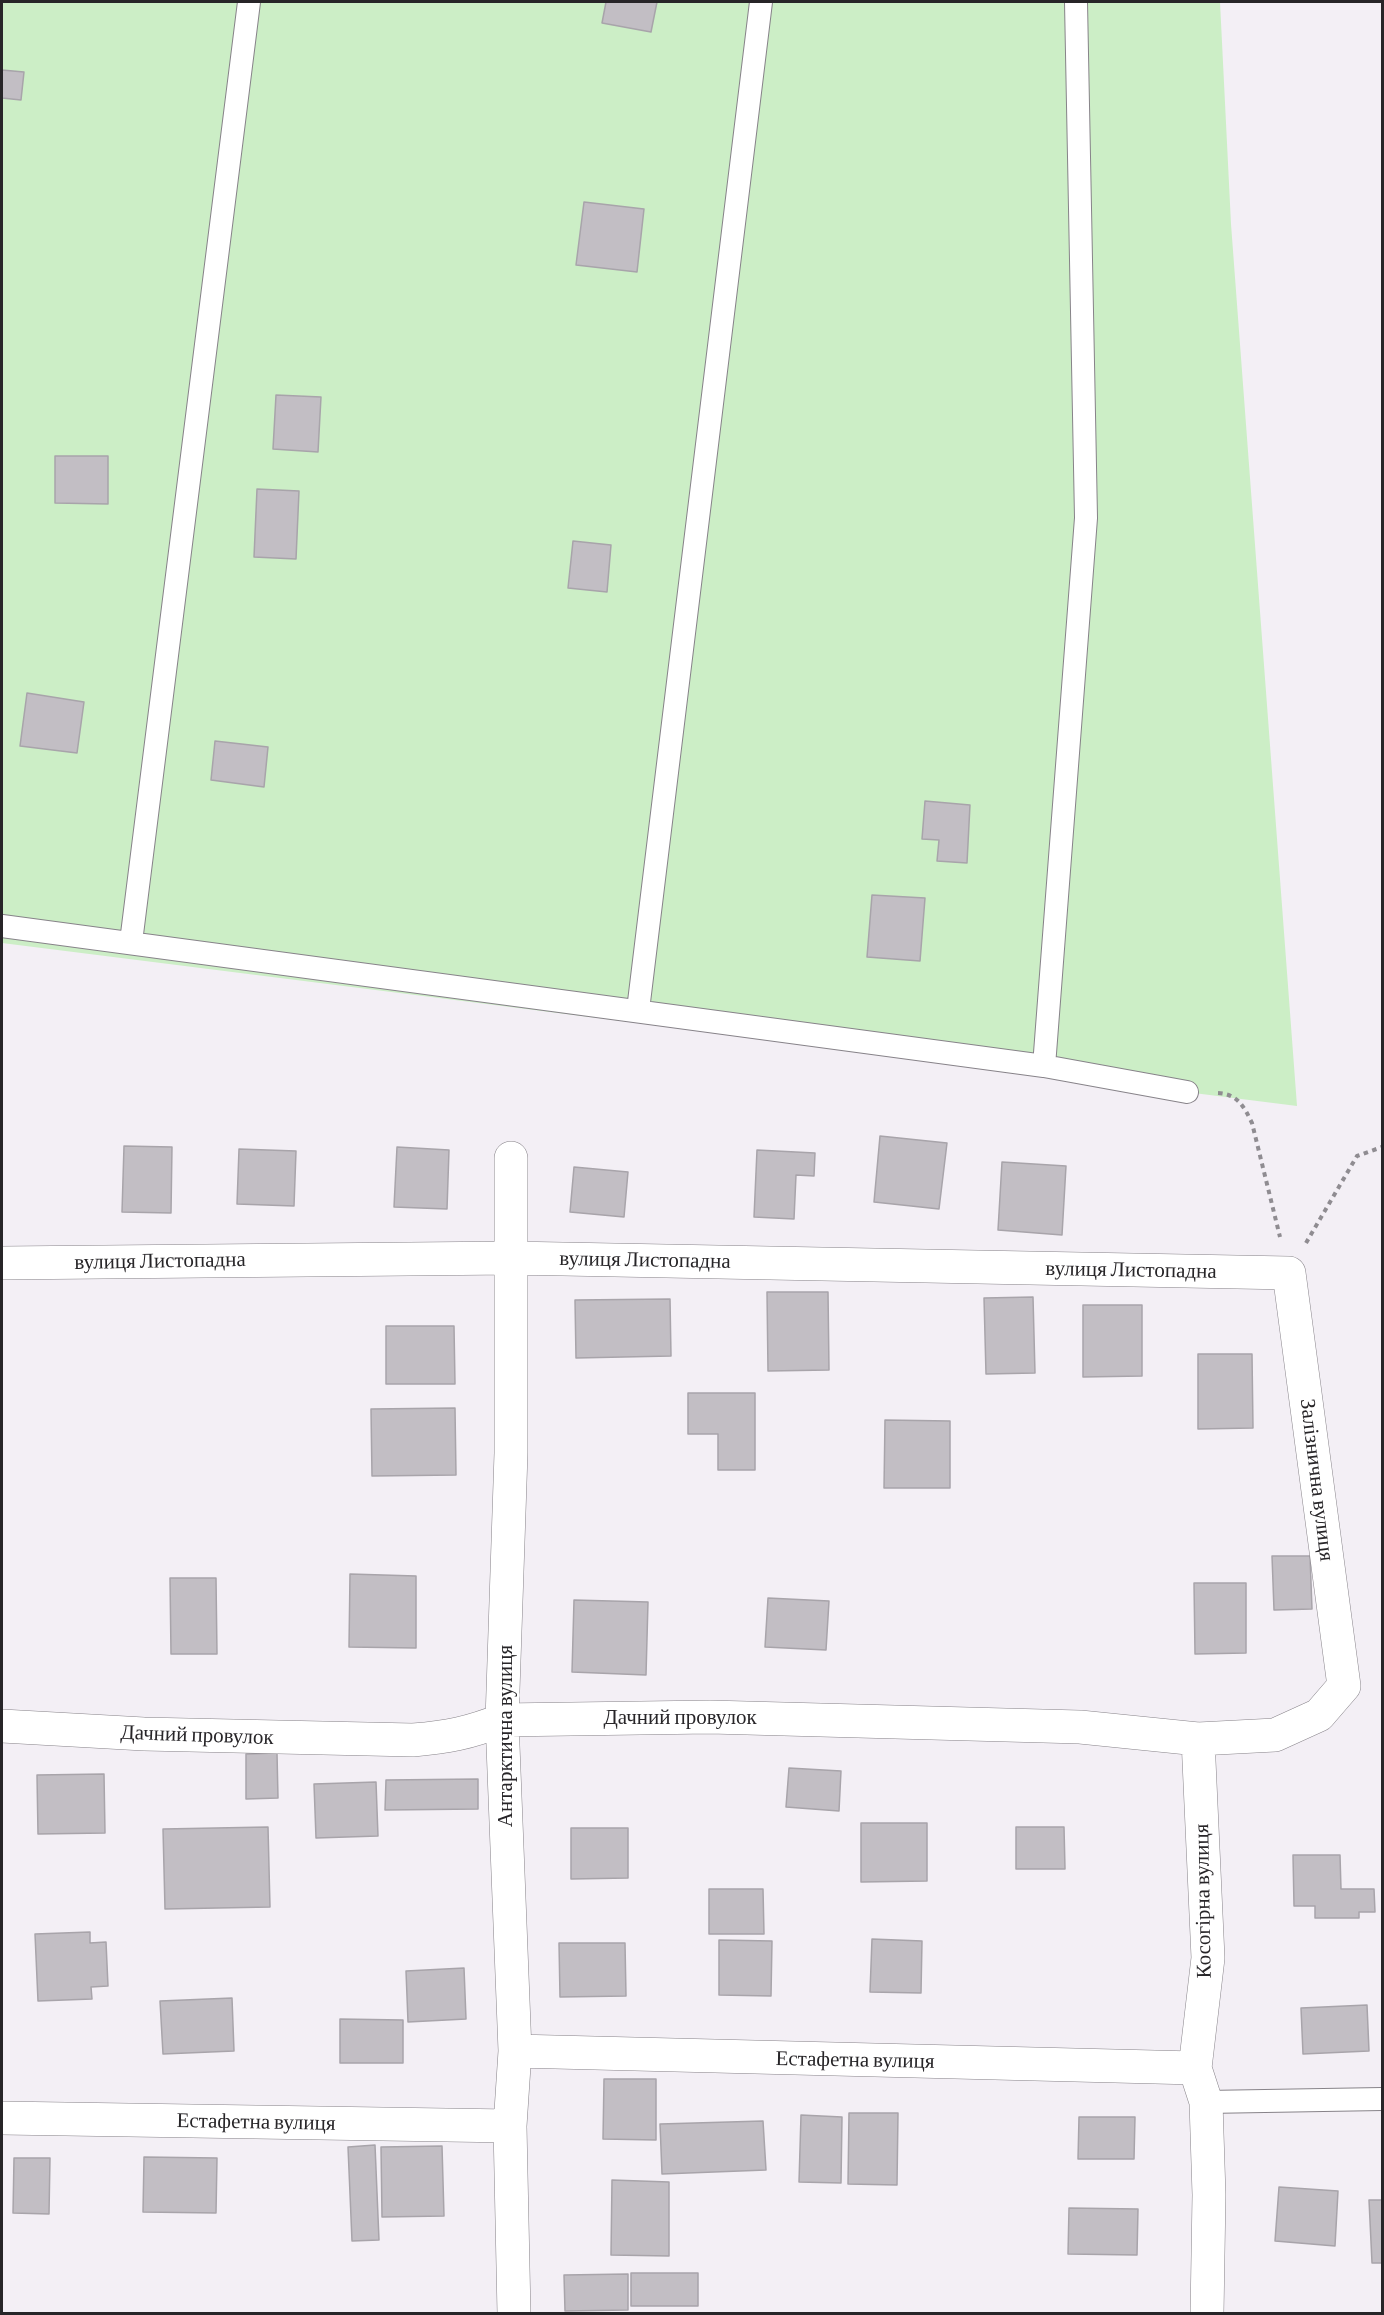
<!DOCTYPE html>
<meta charset="utf-8">
<style>
body{margin:0}
#map{position:relative;width:1384px;height:2315px;overflow:hidden;background:#f3eff5;font-family:"Crimson Pro",serif}
canvas{display:block}
.frame{position:absolute;inset:0;border:3px solid #272528;pointer-events:none}
</style>
<div id="map">
<canvas width="1384" height="2315"></canvas>
<div class="frame"></div>
</div>
<script>
const c = document.querySelector('canvas').getContext('2d');
c.lineJoin = 'round';
function paint(path, color) { c.fillStyle = color; c.fill(path, 'evenodd'); }
function stroke(path, color, width, dash) { c.strokeStyle = color; c.lineWidth = width; c.lineCap = dash ? 'butt' : 'round'; c.setLineDash(dash || []); c.stroke(path); }
function write(font, color, halo, rows, align = 'center') {
  c.font = font + ' "Crimson Pro",serif'; c.lineWidth = 5; c.setLineDash([]); c.textBaseline = 'middle'; c.strokeStyle = halo; c.fillStyle = color; for (const [text, x, y, turn = 0] of rows) {
    c.save(); c.translate(x, y); c.rotate((+turn || 0) * Math.PI / 180); c.textAlign = isNaN(turn) ? turn : align; if (halo) c.strokeText(text, 0, 0); c.fillText(text, 0, 0); c.restore();
  }
}
paint(new Path2D(`
 M2 2H1220L1231 224 1297 1106 2 943Z`), '#cceec6');
const building = new Path2D(`
 M606 2H657L651 32 602 23Z
 M2 70 24 72 21 100 2 98Z
 M584 202 644 209 637 272 576 265Z
 M276 395 321 397 318 452 273 449Z
 M55 456H108V504L55 503Z
 M257 489 299 491 296 559 254 557Z
 M573 541 611 545 607 592 568 588Z
 M27 693 84 702 77 753 20 746Z
 M215 741 268 747 264 787 211 780Z
 M925 801 970 805 967 863 937 861 939 840 922 839Z
 M872 895 925 898 920 961 867 957Z
 M880 1136 947 1143 939 1209 874 1202Z
 M124 1146 172 1147 171 1213 122 1212Z
 M397 1147 449 1150 447 1209 394 1207Z
 M239 1149 296 1151 294 1206 237 1204Z
 M757 1150 815 1153 814 1176 796 1175 794 1219 754 1217Z
 M1002 1162 1066 1166 1062 1235 998 1230Z
 M574 1167 628 1172 624 1217 570 1212Z
 M767 1292H828L829 1370 768 1371Z
 M1033 1297 1035 1373 986 1374 984 1298Z
 M670 1299 671 1356 576 1358 575 1300Z
 M1083 1305H1142V1376L1083 1377Z
 M386 1326H454L455 1384H386Z
 M1198 1354H1252L1253 1428 1198 1429Z
 M688 1393H755V1470H718V1434H688Z
 M455 1408 456 1475 372 1476 371 1409Z
 M885 1420 950 1421V1488H884Z
 M1272 1556H1310L1312 1609 1274 1610Z
 M350 1574 416 1576V1648L349 1647Z
 M170 1578H216L217 1654H171Z
 M1194 1583H1246V1653L1195 1654Z
 M768 1598 829 1601 826 1650 765 1647Z
 M574 1600 648 1602 646 1675 572 1672Z
 M277 1753 278 1798 246 1799V1754Z
 M789 1768 841 1771 839 1811 786 1807Z
 M104 1774 105 1833 38 1834 37 1775Z
 M478 1779V1809L385 1810 386 1780Z
 M376 1782 378 1836 316 1838 314 1784Z
 M861 1823H927V1881L861 1882Z
 M268 1827 270 1907 165 1909 163 1829Z
 M1016 1827H1064L1065 1869H1016Z
 M571 1828H628V1878L571 1879Z
 M1293 1855H1340L1341 1889H1374L1375 1912H1359V1918H1315V1906H1294Z
 M709 1889H763L764 1934H709Z
 M90 1932V1943L106 1942 108 1986 91 1987 92 1999 38 2001 35 1934Z
 M872 1939 922 1941 921 1993 870 1992Z
 M719 1940 772 1941 771 1996 719 1995Z
 M559 1943H625L626 1996 560 1997Z
 M464 1968 466 2019 408 2022 406 1971Z
 M232 1998 234 2051 163 2054 160 2001Z
 M1367 2005 1369 2051 1303 2054 1301 2008Z
 M340 2019 403 2020V2063H340Z
 M604 2079H656V2140L603 2139Z
 M849 2113H898L897 2185 848 2184Z
 M801 2115 842 2117 841 2183 799 2182Z
 M1079 2117H1135L1134 2159H1078Z
 M763 2121 766 2170 662 2174 660 2124Z
 M375 2145 379 2240 352 2241 348 2147Z
 M442 2146 444 2216 382 2217 381 2147Z
 M144 2157 217 2158 216 2213 143 2212Z
 M14 2158H50L49 2214 13 2213Z
 M612 2180 669 2182V2256L611 2255Z
 M1279 2187 1338 2191 1335 2246 1275 2241Z
 M1369 2200H1382V2263H1372Z
 M1069 2208 1138 2209 1137 2255 1068 2254Z
 M631 2273H698V2306H631Z
 M628 2274V2310L565 2311 564 2275Z`);
paint(building, '#c2bec4');
stroke(building, '#a8a4aa', 1.5);
const lane = new Path2D(`
 M2 926 1044 1066 1187 1092
 M131 942 249 2
 M638 1010 761 2
 M1044 1066 1086 518 1076 2
 M1206 2102 1382 2099`);
const street = new Path2D(`
 M511 1158V1453L502 1720 515 2051 510 2126 514 2314
 M2 1263 511 1258 1289 1273 1344 1686 1319 1715 1275 1735 1198 1739 1080 1727 710 1717 502 1720C469 1733 448 1737 413 1740L144 1734 2 1726
 M1198 1739 1208 1958 1195 2068 1206 2102 1209 2195 1207 2314
 M515 2051 1195 2068
 M2 2118 510 2126`);
stroke(lane, '#878389', 24);
stroke(street, '#878389', 34);
stroke(new Path2D(`
 M1218 1093C1238 1094 1244 1107 1252 1123L1280 1237
 M1306 1243 1357 1156 1382 1147`), '#8f8c91', 4, [4.5, 4.5]);
stroke(lane, '#fff', 22);
stroke(street, '#fff', 33);
write('21px', '#272528', '#fff', [
 ["вулиця Листопадна",645,1260,1],
 ["вулиця Листопадна",160,1261,-1],
 ["вулиця Листопадна",1131,1270,1],
 ["Залізнична вулиця",1317,1480,83],
 ["Дачний провулок",680,1718],
 ["Дачний провулок",197,1735,2],
 ["Антарктична вулиця",506,1736,-90],
 ["Косогірна вулиця",1203,1901,-91],
 ["Естафетна вулиця",855,2060,1],
 ["Естафетна вулиця",256,2122,1]
]);
</script>
